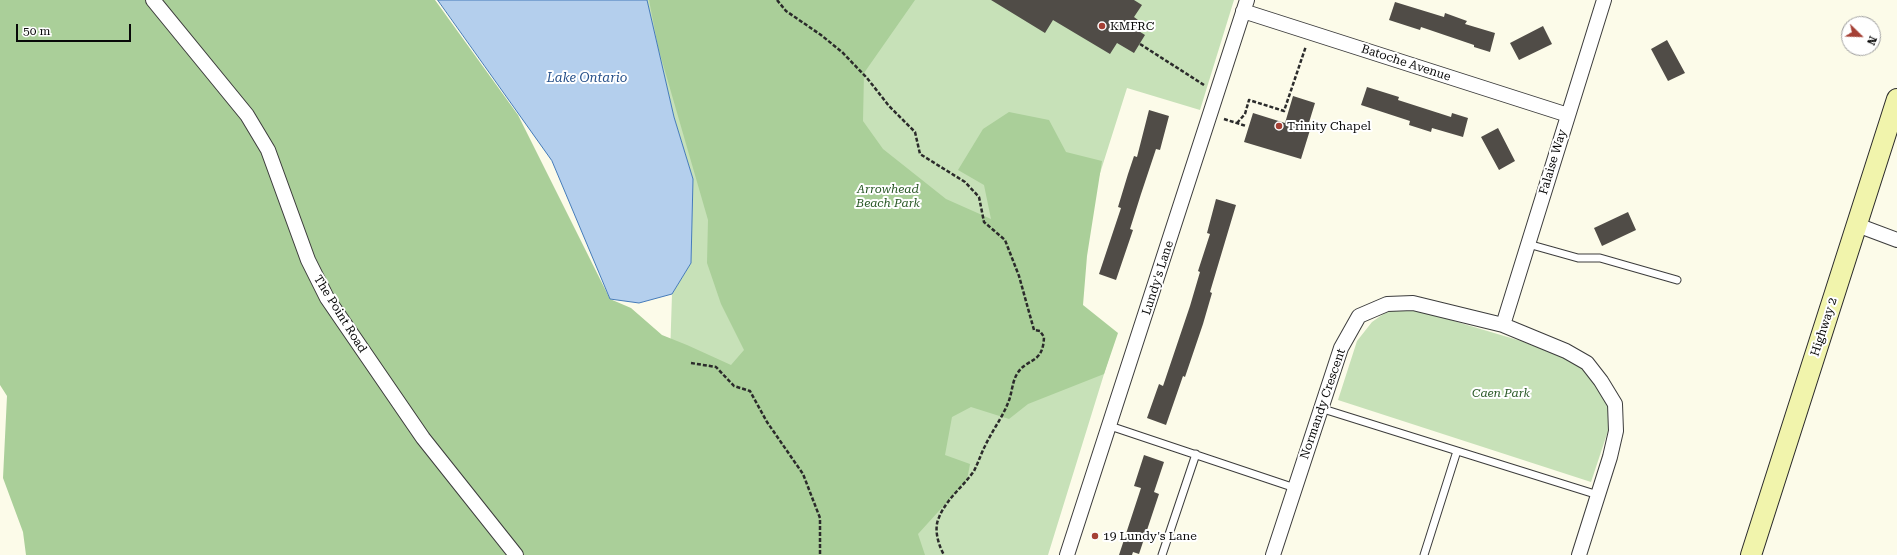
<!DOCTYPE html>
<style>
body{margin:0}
#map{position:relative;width:1897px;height:555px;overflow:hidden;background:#fcfbe9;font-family:"Roboto Serif",serif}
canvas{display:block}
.north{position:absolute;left:1841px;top:16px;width:40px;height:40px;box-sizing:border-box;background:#fff;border:1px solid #9d9d9d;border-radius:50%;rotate:113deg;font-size:11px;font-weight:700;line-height:16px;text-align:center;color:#090909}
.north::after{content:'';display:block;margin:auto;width:14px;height:18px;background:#a54035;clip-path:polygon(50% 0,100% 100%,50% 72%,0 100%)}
.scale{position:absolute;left:16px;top:24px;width:115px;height:18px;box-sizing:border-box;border:2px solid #090909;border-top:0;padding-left:5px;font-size:12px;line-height:14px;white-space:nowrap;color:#090909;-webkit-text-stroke:3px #fff;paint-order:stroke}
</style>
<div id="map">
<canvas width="1897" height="555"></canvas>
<div class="north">N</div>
<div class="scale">50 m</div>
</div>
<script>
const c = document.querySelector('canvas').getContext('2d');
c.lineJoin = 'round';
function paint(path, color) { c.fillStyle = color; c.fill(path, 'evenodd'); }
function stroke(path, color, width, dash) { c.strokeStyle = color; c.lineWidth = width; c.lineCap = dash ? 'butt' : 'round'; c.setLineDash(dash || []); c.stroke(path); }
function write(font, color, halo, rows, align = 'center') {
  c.font = font + ' "Roboto Serif",serif'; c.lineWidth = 4; c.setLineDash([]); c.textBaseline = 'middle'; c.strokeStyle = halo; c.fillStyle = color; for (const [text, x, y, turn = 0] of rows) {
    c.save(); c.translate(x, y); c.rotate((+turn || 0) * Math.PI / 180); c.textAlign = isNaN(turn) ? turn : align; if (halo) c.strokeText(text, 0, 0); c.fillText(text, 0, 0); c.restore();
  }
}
paint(new Path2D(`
 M647 0H1234L1200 110 1127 88 1052 325 1113 345 1048 555H607L666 483 672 294 691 263 693 179 674 117Z
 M1410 308 1521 341 1582 365 1610 399 1611 422 1591 482 1338 400 1357 341 1372 322 1389 310Z`), '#c7e1b8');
paint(new Path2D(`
 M0 0H435L518 115 610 299 631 308 662 335 687 345 731 365 744 350 721 304 707 263 708 220 658 47 649 0H915L864 73 863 121 883 149 946 199 991 219 984 185 958 170 983 129 1009 112 1049 120 1066 152 1102 161 1087 256 1083 305 1118 333 1104 374 1028 404 1009 419 971 407 952 417 945 455 970 464 967 480 918 534 925 555H26L23 532 3 478 7 396 0 385Z`), '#aacf99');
const water = new Path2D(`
 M438 0H647L674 117 693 179 691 263 672 294 639 303 610 299 552 161Z`);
paint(water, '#b4cfed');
stroke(water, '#457bb9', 1);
paint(new Path2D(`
 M991 0H1134L1142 5 1134 17 1142 23 1137 30 1145 35 1134 53 1117 43 1110 54 1053 20 1045 33Z
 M1395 2 1444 17 1445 13 1467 21 1465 24 1495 33 1490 52 1474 47V45L1421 27 1420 30 1389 20Z
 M1543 26 1552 44 1519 60 1510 43Z
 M1667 40 1685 73 1668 81 1651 49Z
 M1367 87 1399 97 1398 100 1451 117 1452 113 1468 118 1463 137 1432 128 1431 132 1409 125 1410 121 1361 105Z
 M1293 96 1315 103 1307 129 1310 130 1301 159 1244 142 1253 113 1285 123Z
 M1149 110 1169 116 1160 150 1156 149 1141 194 1130 229 1133 230 1116 280 1099 274 1121 208 1118 207 1128 174 1134 156 1137 157Z
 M1498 128 1515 161 1499 170 1481 137Z
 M1216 199 1236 205 1210 292 1212 293 1203 324 1185 377 1183 376 1166 425 1147 418 1159 384 1163 386 1190 306 1200 272 1198 271 1210 234 1207 233Z
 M1628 212 1636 230 1602 246 1594 228Z
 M1144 455 1164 462 1154 492 1159 494 1139 554 1133 552 1132 555H1119L1141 488 1134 486Z`), '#504c47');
const lane = new Path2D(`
 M1528 244 1578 258H1600L1677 280
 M1320 408 1598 495
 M1110 426 1295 488
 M1162 555 1196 454
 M1424 555 1457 451`);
const street = new Path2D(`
 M153 0 247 115 268 150 308 260 327 298 423 438 516 555
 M1243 11 1568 115
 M1857 225 1897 240
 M1503 325 1604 0
 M1067 555 1247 0
 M1273 555 1341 348 1359 316 1387 304 1413 303 1503 325 1566 351 1587 363 1601 381 1615 404 1616 431 1610 457 1579 555`);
const secondary = new Path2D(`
 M1751 555 1897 99`);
stroke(lane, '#3c3c3c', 9);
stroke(street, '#3c3c3c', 16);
stroke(secondary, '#2b2b2b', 22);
stroke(new Path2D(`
 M777 0 786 11 821 35 842 52 867 78 889 106 915 132 920 154 965 182 979 197 984 222 1005 240 1019 276 1034 330 1040 331 1044 337C1043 365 1027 357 1017 374 1012 382 1012 394 1008 403 1002 418 992 431 985 446 981 454 978 463 974 471 962 488 945 500 938 520 934 531 939 546 944 555
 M1140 44 1204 85
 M1224 119 1246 126
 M1237 123 1245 114 1249 100 1284 111 1306 46
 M691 363 716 367 734 386 750 391 767 422 803 474 820 518V555`), '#2b2b2b', 2.5, [4, 2]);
stroke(lane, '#fff', 7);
stroke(street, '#fff', 14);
stroke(secondary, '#f1f4ac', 20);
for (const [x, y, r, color] of [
 [1102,26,4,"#a54035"],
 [1279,126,4,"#a54035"],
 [1095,536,4,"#a54035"]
]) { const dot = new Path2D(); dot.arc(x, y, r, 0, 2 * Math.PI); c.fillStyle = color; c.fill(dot); stroke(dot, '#fff', 1.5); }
write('12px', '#090909', '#fff', [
 ["KMFRC",1110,26],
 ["Trinity Chapel",1287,126],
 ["19 Lundy's Lane",1103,536]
], 'left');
write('12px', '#090909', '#fff', [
 ["Batoche Avenue",1406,63,18],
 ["Falaise Way",1553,162,-73],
 ["Lundy's Lane",1158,278,-72],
 ["The Point Road",340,314,58],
 ["Highway 2",1824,327,-72],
 ["Normandy Crescent",1323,404,-71]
]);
write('italic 12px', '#275724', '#fff', [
 ["Arrowhead",888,189],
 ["Beach Park",888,203],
 ["Caen Park",1501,393]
]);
write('italic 13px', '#254f89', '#fff', [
 ["Lake Ontario",587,78]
]);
</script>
